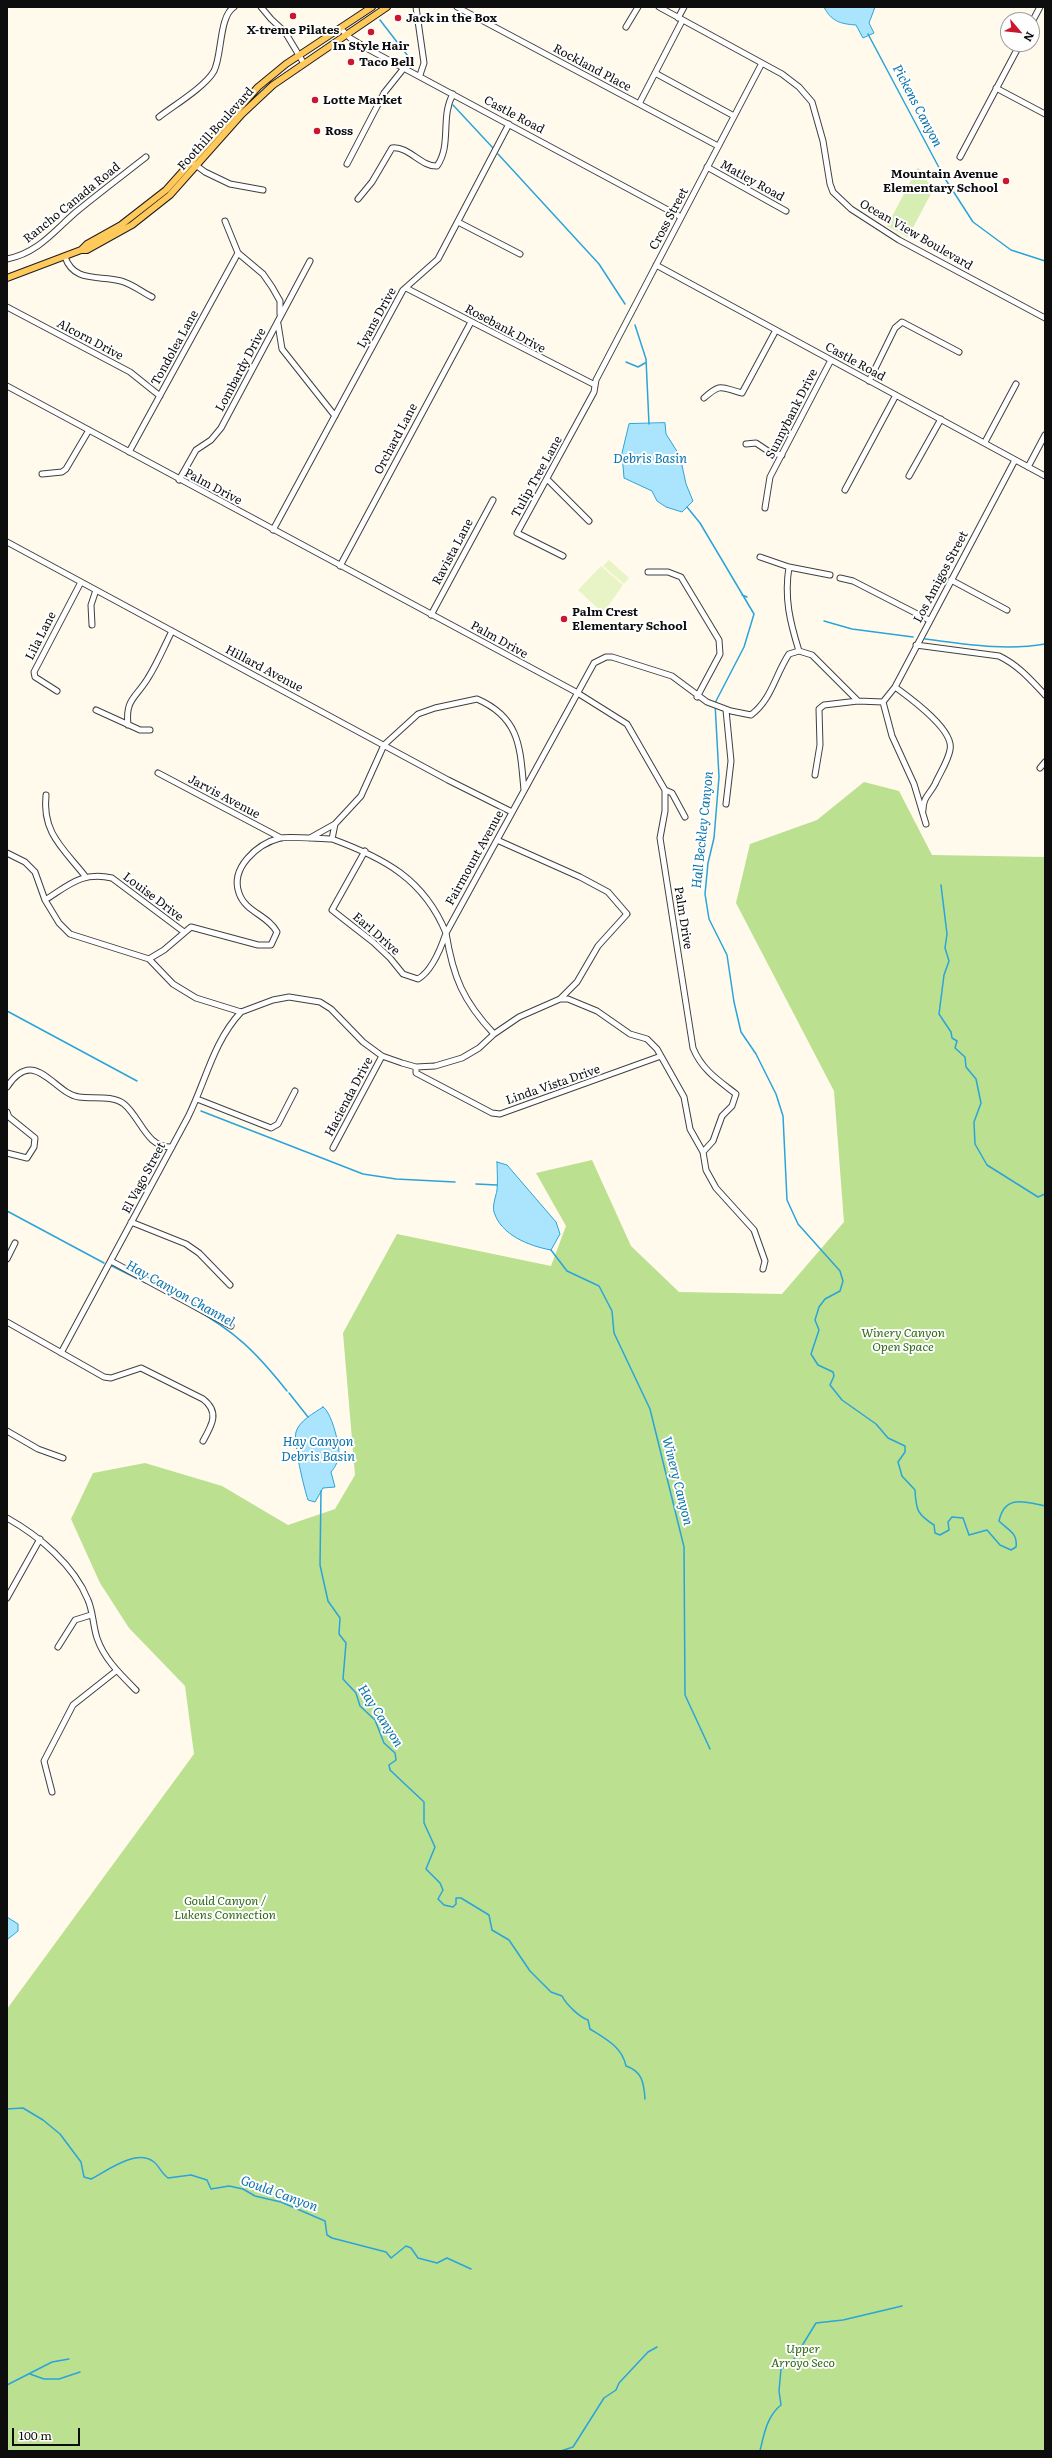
<!DOCTYPE html>
<style>
body{margin:0}
#map{position:relative;width:1052px;height:2458px;overflow:hidden;background:#fffaec;font-family:Literata,serif}
canvas{display:block}
.frame{position:absolute;inset:0;border:8px solid #0d0d0d;pointer-events:none}
.north{position:absolute;left:1000px;top:12px;width:40px;height:40px;box-sizing:border-box;background:#fff;border:1px solid #9e9e9e;border-radius:50%;rotate:118deg;font-size:11px;font-weight:700;line-height:16px;text-align:center;color:#0d0d0d}
.north::after{content:'';display:block;margin:auto;width:14px;height:18px;background:#cb162f;clip-path:polygon(50% 0,100% 100%,50% 72%,0 100%)}
.scale{position:absolute;left:12px;top:2428px;width:68px;height:18px;box-sizing:border-box;border:2px solid #0d0d0d;border-top:0;padding-left:5px;font-size:12px;line-height:14px;white-space:nowrap;color:#0d0d0d;-webkit-text-stroke:3px #fff;paint-order:stroke}
</style>
<div id="map">
<canvas width="1052" height="2458"></canvas>
<div class="frame"></div>
<div class="north">N</div>
<div class="scale">100 m</div>
</div>
<script>
const c = document.querySelector('canvas').getContext('2d');
c.lineJoin = 'round';
function paint(path, color) { c.fillStyle = color; c.fill(path, 'evenodd'); }
function stroke(path, color, width, dash) { c.strokeStyle = color; c.lineWidth = width; c.lineCap = dash ? 'butt' : 'round'; c.setLineDash(dash || []); c.stroke(path); }
function write(font, color, halo, rows, align = 'center') {
  c.font = font + ' Literata,serif'; c.lineWidth = 4; c.setLineDash([]); c.textBaseline = 'middle'; c.strokeStyle = halo; c.fillStyle = color; for (const [text, x, y, turn = 0] of rows) {
    c.save(); c.translate(x, y); c.rotate((+turn || 0) * Math.PI / 180); c.textAlign = isNaN(turn) ? turn : align; if (halo) c.strokeText(text, 0, 0); c.fillText(text, 0, 0); c.restore();
  }
}
paint(new Path2D(`
 M918 167 933 190 908 237 887 226Z`), '#d6eeb2');
paint(new Path2D(`
 M864 782 899 791 932 855 1045 857V2451H7V2009L194 1754 185 1686 129 1628 100 1583 71 1519 93 1473 145 1463 222 1486 288 1525 335 1509 355 1475 343 1333 397 1234 551 1266 566 1226 536 1173 592 1160 631 1246 679 1292 782 1294 844 1222 834 1091 736 903 750 844 817 820Z`), '#bbe08f');
paint(new Path2D(`
 M609 560 629 578 624 584 603 566Z
 M601 566 623 585 603 613 578 590Z`), '#e8f4c5');
const water = new Path2D(`
 M824 7H875L869 23 874 33 863 38 856 25C840 24 831 21 824 7Z
 M665 423 666 434 680 456 686 484 693 501 682 512 666 507 657 501 652 491 624 478 622 453 629 424Z
 M497 1162 507 1165 556 1222 560 1234 551 1250C529 1246 501 1235 494 1212 492 1206 496 1196 497 1190 498 1181 497 1171 497 1162Z
 M323 1407C331 1411 339 1443 339 1452 339 1460 336 1466 331 1472L335 1487 323 1488 315 1502 308 1500C304 1488 293 1443 296 1432 299 1421 314 1413 323 1407Z
 M7 1917 18 1924V1931L8 1939Z`);
paint(water, '#abe5fd');
stroke(water, '#2aa4db', 1);
stroke(new Path2D(`
 M380 20 414 64
 M868 34 944 177 973 222 1011 250 1045 261
 M453 105 493 148
 M498 154 599 264 625 304
 M635 325 646 359 649 424
 M626 362 638 367 645 363
 M687 507 700 523 754 614 744 647 715 703 719 777 714 838 708 863 705 894 709 919 727 955 734 1002 741 1032 756 1054 776 1094 783 1116 787 1200 798 1224 840 1271 843 1281 840 1291 825 1299 819 1307 815 1320 819 1330 811 1354 818 1365 833 1372 834 1376 830 1385 842 1400 876 1424 888 1438 905 1446V1452L898 1462 902 1476 915 1490C916 1510 917 1514 934 1525L935 1533 940 1535 949 1530 948 1522 952 1517 963 1518 969 1535 987 1530 1000 1545 1011 1550 1016 1547C1018 1533 1008 1530 999 1521 1005 1494 1025 1502 1045 1506
 M742 595 747 597
 M824 621 852 629 913 637
 M925 639C965 644 1005 651 1045 644
 M941 885 947 934 945 948 949 961 944 975 939 1014 951 1032 952 1038 957 1041 955 1048 965 1057 966 1067 976 1079 981 1103 974 1122 975 1144 987 1165 1038 1197 1045 1194
 M7 1011 137 1081
 M201 1111 363 1174 396 1179 455 1182
 M476 1184 497 1185
 M7 1211 104 1263
 M551 1250 567 1271 599 1286 612 1311 614 1333 650 1409 684 1547 685 1695 710 1749
 M112 1266 146 1283
 M191 1307C235 1331 256 1352 287 1391
 M289 1393 308 1417
 M321 1491 320 1565 328 1601 340 1618 339 1634 346 1643 343 1679 356 1693 360 1706 375 1720 384 1743 395 1753 396 1760 389 1765 390 1770 424 1802V1823L435 1847 426 1869 440 1883 443 1890 438 1899 444 1905 453 1907 456 1904V1898H461L489 1915 492 1930 509 1940 530 1971 551 1992 562 1996C566 2004 579 2017 588 2020L590 2029C606 2039 622 2047 626 2066 642 2071 644 2083 645 2099
 M7 2109 23 2108 43 2120 60 2134 81 2162 84 2177 91 2179C107 2171 136 2148 154 2162 159 2166 162 2174 168 2178L191 2175 207 2180 211 2189 229 2186 243 2189 255 2196 281 2202 325 2221 327 2235 332 2238 386 2252 391 2258 406 2246 411 2248 418 2258 437 2263 447 2258 471 2269
 M30 2374 44 2379H59L80 2372
 M7 2385 52 2362 69 2359
 M561 2451 573 2447 604 2398 616 2390 619 2383 648 2352 657 2347
 M760 2451C764 2434 767 2416 781 2405L779 2391 781 2369 792 2362 816 2323 843 2320 902 2306`), '#2aa4db', 1.5);
const minor = new Path2D(`
 M261 7 271 19 285 32 303 62
 M416 7 424 63 420 75
 M457 7 718 146
 M659 7 782 74 799 87 812 102 823 141 830 184 833 192 851 209 899 240 1045 318
 M678 18 684 7
 M1032 22 1040 7
 M626 27 638 7
 M340 28 350 38 368 49 681 217
 M655 73 734 116
 M996 88 1045 114
 M639 104 682 21
 M159 117C173 106 205 87 214 71 222 56 219 16 234 7
 M960 157 1020 44
 M193 163 205 172 230 184 263 190
 M347 164 384 93 404 68
 M707 167 786 211
 M358 199 372 182 392 148C409 146 421 167 437 166 452 145 440 117 453 94
 M225 221 238 253 263 274 272 287 280 301V314
 M458 222 520 254
 M65 257C74 283 99 275 121 281 132 284 142 292 152 297
 M7 259C38 253 54 231 76 212 99 193 123 175 146 157
 M656 265 1045 476
 M406 288 595 385
 M7 307 130 372 160 396
 M278 324 282 349 335 416
 M869 381 895 328 902 322 959 352
 M7 386 576 692 627 724 665 790V811L660 838 693 1048C702 1070 718 1080 736 1094L732 1106 722 1116 713 1141 703 1152
 M704 398C722 382 721 388 742 393L776 330
 M985 442 1016 384
 M746 444 756 443 771 453 782 455
 M129 452 238 253
 M1028 467 1045 435
 M42 474 62 472 66 469 89 430
 M909 476 941 419
 M179 480 196 450 211 440 221 428 310 261
 M548 480 589 521
 M845 490 896 395
 M765 508 770 477 831 360
 M273 530 403 290 438 259 509 124
 M7 542 448 780 512 812
 M563 556 517 533 594 392 596 380 762 63
 M760 557 789 567 830 575
 M340 566 471 322
 M789 567C784 598 790 622 799 651
 M648 572H668L681 577 719 640 720 654 697 697
 M840 578 853 581 929 620
 M951 580 1007 610
 M431 615 493 500
 M92 625 91 605 96 590
 M916 645 999 656C1018 665 1031 680 1045 695
 M895 687C910 698 955 730 950 750 948 761 940 773 935 784 930 794 923 797 923 810
 M57 691 35 677 34 672 81 582
 M883 702 895 687 1015 460
 M883 702 892 736 914 784 926 824
 M96 710 140 730H150
 M726 710 731 761 726 804
 M128 725C125 699 136 698 148 678 157 664 164 647 172 631
 M1040 768 1045 762
 M158 773 281 838
 M815 775 820 745 819 709 824 705 858 701
 M665 790 672 793 685 817
 M46 795C42 833 63 848 85 876
 M310 838 335 824
 M332 839C384 858 424 879 446 933 441 948 432 971 418 979L403 974 390 958 373 942 332 910 365 851
 M497 840 580 877 608 892 627 914 598 946 577 982 560 999
 M7 853 25 862 35 872 45 900 59 923 70 934 149 959 173 984 196 998 241 1012 273 1000 289 997 320 1002 331 1009 363 1042 382 1056 402 1063 416 1067 435 1066 462 1058 479 1048 494 1034 519 1017 560 999H568L597 1011 630 1034 647 1039 657 1049 684 1097 690 1129 703 1152 706 1170 716 1188 754 1230 765 1261 763 1269
 M45 900C69 885 82 871 112 878L184 932
 M149 959 164 950 191 927 258 945H271L277 932C268 915 245 912 239 893 230 868 257 844 280 838 288 836 321 839 332 839L335 824 361 796 384 745 418 714 435 708 477 699C521 718 520 749 524 790
 M494 1034C463 1001 453 977 446 933L594 663 606 657H612L672 676 707 702 731 711 751 715C772 699 775 675 789 654L799 651 812 655 858 701 883 702
 M416 1067V1073L492 1113 500 1114 661 1056
 M7 1087C35 1045 54 1094 79 1097 93 1099 112 1095 124 1104 141 1118 146 1148 172 1147
 M197 1099 271 1128 278 1124 295 1091
 M7 1112 9 1117 35 1138 34 1147 27 1158 7 1153
 M333 1148 382 1056
 M131 1222 186 1244 199 1253 230 1285
 M7 1259 15 1243
 M111 1261 231 1326
 M7 1322 104 1377 111 1378 141 1368 203 1399C220 1412 212 1425 203 1441
 M61 1353 188 1117C206 1081 213 1042 241 1012
 M7 1431 38 1449 63 1458
 M7 1518C39 1536 74 1565 88 1600 93 1611 93 1626 97 1638 104 1659 121 1675 136 1690
 M7 1598 40 1539
 M58 1647 75 1620 91 1615
 M52 1792 44 1761 73 1705 116 1671`);
const major = new Path2D(`
 M81 250 87 244 121 225 166 190 258 87 286 64 372 7
 M7 278 81 250H87L132 225 170 195 242 114 273 85 387 7`);
stroke(minor, '#404040', 7);
stroke(major, '#1e1e1e', 8);
stroke(minor, '#fff', 5);
stroke(major, '#ffc95c', 6);
for (const [x, y, r, color] of [
 [293,16,4,"#cb162f"],
 [398,18,4,"#cb162f"],
 [371,32,4,"#cb162f"],
 [351,62,4,"#cb162f"],
 [315,100,4,"#cb162f"],
 [317,131,4,"#cb162f"],
 [1006,181,4,"#cb162f"],
 [564,619,4,"#cb162f"]
]) { const dot = new Path2D(); dot.arc(x, y, r, 0, 2 * Math.PI); c.fillStyle = color; c.fill(dot); stroke(dot, '#fff', 1.5); }
write('bold 12px', '#0d0d0d', '#fff', [
 ["Jack in the Box",406,18],
 ["X-treme Pilates",293,30,"center"],
 ["In Style Hair",371,46,"center"],
 ["Taco Bell",359,62],
 ["Lotte Market",323,100],
 ["Ross",325,131],
 ["Mountain Avenue",998,174,"right"],
 ["Elementary School",998,188,"right"],
 ["Palm Crest",572,612],
 ["Elementary School",572,626]
], 'left');
write('12px', '#0d0d0d', '#fff', [
 ["Rockland Place",592,68,28],
 ["Castle Road",514,115,28],
 ["Foothill Boulevard",216,129,-48],
 ["Matley Road",752,181,29],
 ["Rancho Canada Road",72,203,-39],
 ["Cross Street",669,219,-62],
 ["Ocean View Boulevard",916,235,30],
 ["Lyans Drive",377,318,-61],
 ["Rosebank Drive",505,329,28],
 ["Alcorn Drive",90,340,28],
 ["Tondolea Lane",175,348,-61],
 ["Castle Road",855,362,29],
 ["Lombardy Drive",241,370,-62],
 ["Sunnybank Drive",792,414,-63],
 ["Orchard Lane",396,439,-62],
 ["Tulip Tree Lane",537,477,-61],
 ["Palm Drive",213,487,28],
 ["Ravista Lane",453,552,-62],
 ["Los Amigos Street",941,577,-62],
 ["Lila Lane",41,636,-63],
 ["Palm Drive",499,640,29],
 ["Hillard Avenue",264,669,28],
 ["Jarvis Avenue",224,797,28],
 ["Fairmount Avenue",475,858,-61],
 ["Louise Drive",153,897,37],
 ["Palm Drive",683,918,81],
 ["Earl Drive",376,934,41],
 ["Linda Vista Drive",553,1085,-19],
 ["Hacienda Drive",349,1097,-62],
 ["El Vago Street",144,1178,-62]
]);
write('italic 12px', '#2f6b16', '#fff', [
 ["Winery Canyon",903,1333],
 ["Open Space",903,1347],
 ["Gould Canyon /",225,1901],
 ["Lukens Connection",225,1915],
 ["Upper",803,2349],
 ["Arroyo Seco",803,2363]
]);
write('italic 13px', '#0973ab', '#fff', [
 ["Pickens Canyon",917,106,62],
 ["Debris Basin",650,459],
 ["Hall Beckley Canyon",703,830,-84],
 ["Hay Canyon Channel",180,1294,29],
 ["Hay Canyon",318,1442],
 ["Debris Basin",318,1457],
 ["Winery Canyon",677,1481,76],
 ["Hay Canyon",380,1716,57],
 ["Gould Canyon",279,2194,20]
]);
</script>
